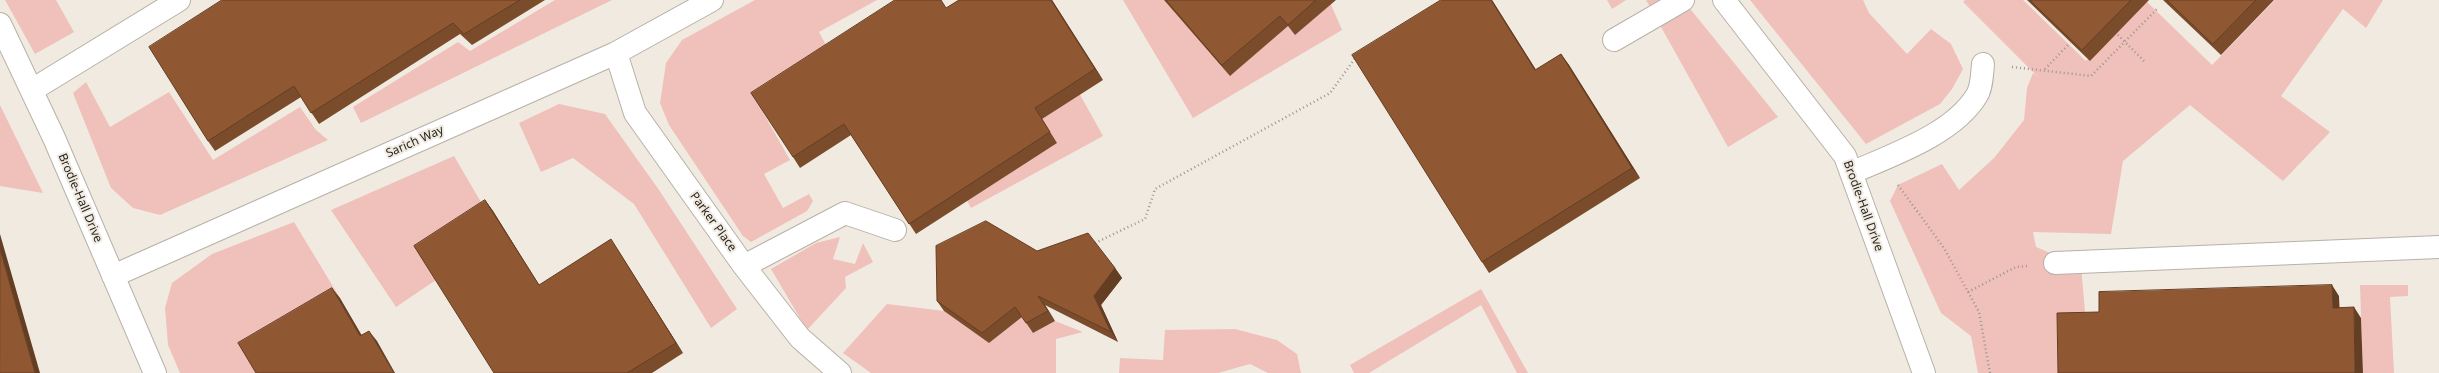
<!DOCTYPE html>
<style>
body{margin:0}
canvas{display:block;background:#f0eae0}
</style>
<canvas width="2439" height="373"></canvas>
<script>
const c = document.querySelector('canvas').getContext('2d');
c.lineJoin = 'round';
function paint(path, color) { c.fillStyle = color; c.fill(path, 'evenodd'); }
function stroke(path, color, width, dash) { c.strokeStyle = color; c.lineWidth = width; c.lineCap = dash ? 'butt' : 'round'; c.setLineDash(dash || []); c.stroke(path); }
function write(font, color, halo, rows, align = 'center') {
  c.font = font + ' "Noto Sans",sans-serif'; c.lineWidth = 4; c.setLineDash([]); c.textBaseline = 'middle'; c.strokeStyle = halo; c.fillStyle = color; for (const [text, x, y, turn = 0] of rows) {
    c.save(); c.translate(x, y); c.rotate((+turn || 0) * Math.PI / 180); c.textAlign = isNaN(turn) ? turn : align; if (halo) c.strokeText(text, 0, 0); c.fillText(text, 0, 0); c.restore();
  }
}
paint(new Path2D(`
 M5 0H56L74 32 35 54Z
 M555 0H612L361 123 353 107 458 42 470 51Z
 M755 0H877L819 32 840 71 807 62 765 83 755 93 760 107 790 160 764 174 783 208 809 194 813 201 807 211 751 242 743 236 669 125 660 103 666 63 682 40Z
 M1123 0H1329L1342 30 1193 118Z
 M1607 0H1626L1612 9Z
 M1646 0H1683L1778 117 1728 147Z
 M1750 0H1863L1869 13 1907 54 1931 29 1951 44 1963 69 1952 89 1940 104 1866 144Z
 M1965 0H2023L2086 61 2146 1 2212 65 2275 0H2383L2366 28 2343 9 2281 96 2330 132 2283 181 2190 105 2123 161 2111 234 2033 232 2036 247 2081 266 2086 323 2066 373H1978L1971 336 1941 313 1890 201 1898 185 1942 164 1959 190 1994 158 2024 120 2027 88 2033 73 2039 78 1963 2Z
 M86 82 110 127 169 92 213 160 300 107 316 130 328 140 160 215 133 208 111 188 73 93Z
 M1073 82 1103 136 971 208 957 181 1024 108Z
 M559 104 605 114 659 190 737 309 711 328 634 204 573 158 541 172 519 123Z
 M0 105 43 193 0 186Z
 M454 156 488 214 436 280 396 307 331 210Z
 M294 222 340 298 246 353 257 373H180L168 345 165 308 172 283 212 254Z
 M840 237 833 259 855 264 863 243 873 262 845 277 846 288 807 330 771 269 816 243Z
 M2360 285H2408V296L2390 297 2394 373H2363Z
 M1481 289 1528 373H1517L1481 305 1369 373H1354L1350 365Z
 M887 304 944 311 989 343 1022 317 1033 333 1055 321 1083 332 1056 339V373H871L843 353Z
 M1235 329 1277 340 1297 354 1301 373H1268L1250 364 1218 373H1119L1120 358 1163 360 1165 330Z`), '#f0c1bb');
const minor = new Path2D(`
 M1724 0 1845 156 1924 373
 M0 24 54 138 155 373
 M1614 40 1683 0
 M616 53 635 113 744 266 800 338 840 373
 M32 90 179 0
 M1851 173C1892 155 1954 134 1977 95 1982 87 1982 73 1983 64
 M2055 263 2439 247
 M744 266 845 213 895 230
 M113 276 616 53 712 0`);
stroke(minor, '#b7b1a7', 24);
stroke(new Path2D(`
 M2115 32 2145 62
 M2012 67 2091 76 2158 8
 M2045 69 2070 43
 M1898 185 1944 248 1979 312 1990 373
 M1095 243 1145 219 1155 189 1330 93 1356 57
 M1968 292 2016 267 2027 266`), '#9a968f', 2.5, [1, 3]);
stroke(minor, '#fff', 22);
paint(new Path2D(`
 M222 0H545L472 45 460 34 319 124 301 97 215 151 208 141Z
 M959 0H1052L1103 80 1042 119 1057 143 916 234 851 135 800 168 793 157 947 8Z
 M1164 0H1336L1295 35 1288 26 1230 76Z
 M1492 0 1536 70 1561 54 1569 65 1640 178 1489 273 1482 262Z
 M2027 0H2149L2090 61Z
 M2163 0H2274L2221 55Z
 M485 200 493 211 539 285 618 250 683 353 652 373H494Z
 M1037 251 1115 268 1122 278 1101 305 1118 342 1045 305 1055 321 1033 333 1022 317 989 343 944 311 937 301Z`), '#7b4c2b');
paint(new Path2D(`
 M1051 0H1052L1103 80 1095 69Z
 M1491 0H1492L1543 81 1535 70Z
 M1561 54 1569 65 1640 178 1632 168Z
 M485 200 493 211 546 296 539 285Z
 M0 234 40 373H35L0 249Z
 M611 239 618 250 683 353 676 343Z
 M1115 268 1122 278 1101 305 1118 342 1111 332 1094 296Z
 M2332 285 2339 296 2340 319 2333 308Z
 M332 288 340 298 368 346 360 336Z
 M1038 296 1045 305 1055 321 1048 311Z
 M2354 307 2361 318 2363 373H2355Z
 M369 331 377 341 395 373H394Z`), '#643e23');
const building = new Path2D(`
 M222 0H520L464 34 453 23 311 113 294 86 208 141 149 47Z
 M895 0H941L946 8 959 0H1051L1095 69 1035 108 1050 132 909 224 844 124 793 157 751 93Z
 M1166 0H1316L1288 25 1280 16 1222 65Z
 M1441 0H1491L1535 70 1561 54 1632 168 1482 262 1352 55Z
 M2030 0H2131L2082 50Z
 M2167 0H2256L2213 44Z
 M485 200 539 285 611 239 676 343 627 373H494L414 246Z
 M986 221 1037 251 1088 233 1115 268 1094 296 1111 332 1038 296 1048 311 1026 323 1015 307 982 333 937 301 936 246Z
 M0 249 35 373H0Z
 M2332 285 2333 308 2354 307 2355 373H2058L2057 313 2099 312V292Z
 M332 288 360 336 369 331 394 373H256L238 343Z`);
paint(building, '#8f5832');
stroke(building, '#643e23', 1);
write('12px', '#282622', '#f0eae0', [
 ["Sarich Way",415,142,-24],
 ["Brodie-Hall Drive",80,198,67],
 ["Brodie-Hall Drive",1863,206,70],
 ["Parker Place",713,222,54]
]);
</script>
